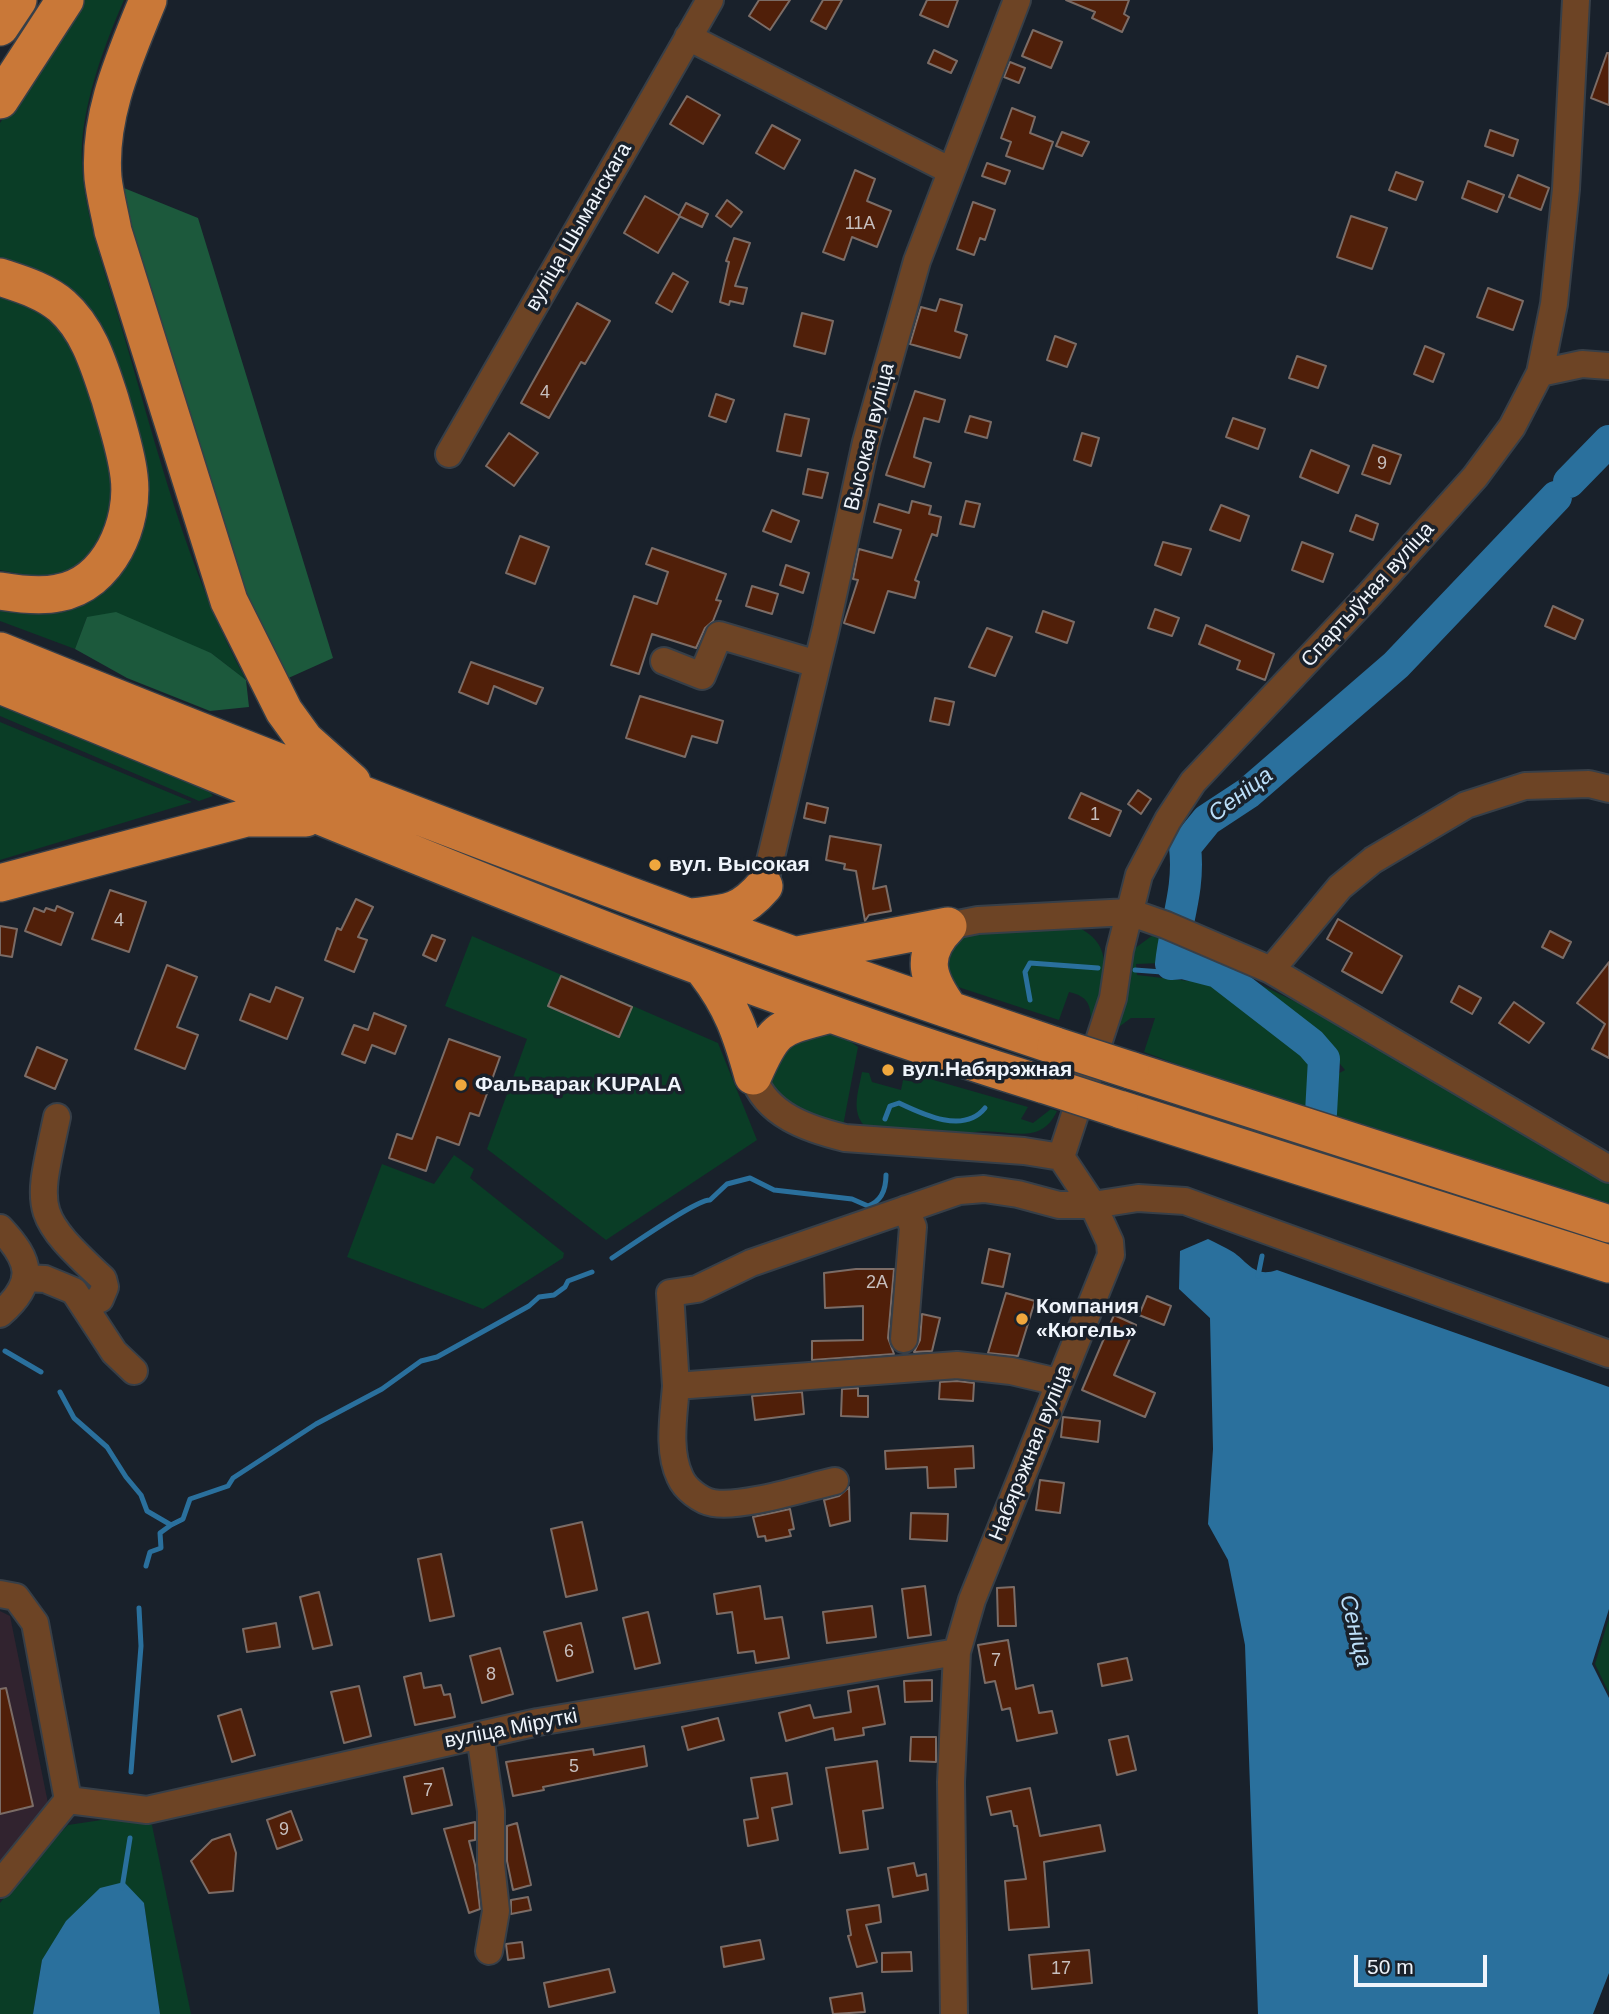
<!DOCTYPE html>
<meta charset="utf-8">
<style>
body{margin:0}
#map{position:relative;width:1609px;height:2014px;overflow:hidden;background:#19212b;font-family:Arial,sans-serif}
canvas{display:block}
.scale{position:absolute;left:1354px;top:1955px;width:133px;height:32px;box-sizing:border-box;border:4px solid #eff4fb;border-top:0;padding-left:9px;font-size:21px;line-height:24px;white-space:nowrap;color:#eff4fb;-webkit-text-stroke:5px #19212b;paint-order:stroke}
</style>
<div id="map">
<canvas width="1609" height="2014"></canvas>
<div class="scale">50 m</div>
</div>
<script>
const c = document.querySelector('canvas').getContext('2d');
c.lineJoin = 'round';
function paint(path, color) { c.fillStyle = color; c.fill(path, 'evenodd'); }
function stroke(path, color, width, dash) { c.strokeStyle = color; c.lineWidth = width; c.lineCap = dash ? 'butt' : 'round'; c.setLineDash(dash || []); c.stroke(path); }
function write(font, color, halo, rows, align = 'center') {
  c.font = font + ' Arial,sans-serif'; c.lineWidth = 7; c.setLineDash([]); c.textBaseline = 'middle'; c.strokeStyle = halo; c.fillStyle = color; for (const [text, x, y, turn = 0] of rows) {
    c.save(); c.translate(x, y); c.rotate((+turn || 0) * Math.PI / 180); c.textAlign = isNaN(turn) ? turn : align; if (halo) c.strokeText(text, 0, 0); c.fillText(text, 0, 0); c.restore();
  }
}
paint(new Path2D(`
 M0 1611 10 1616 48 1803 0 1864Z`), '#31232f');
paint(new Path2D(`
 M81 0H124C105 44 86 94 82 143 78 201 106 273 122 329 157 448 187 571 246 680L211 653 87 617 75 649 0 621V598L30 600 135 532 111 349C92 300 51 269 0 258V123Z
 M0 290 46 310 86 367 115 480 111 530 90 563 57 581 0 570Z
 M0 703 207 789 213 796 199 801 0 716Z
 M0 722 192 802 0 860Z
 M1075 926C1122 946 1101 987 1091 1027 1091 1006 1090 997 1069 992L1059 1020 952 985 942 954 965 934Z
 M1153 935 1169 940 1162 963 1136 964 1137 975 1189 981 1212 977 1256 1012 1319 1070 1316 1116 1144 1052 1155 1018H1131L1116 1029 1127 954Z
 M472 936 718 1043 757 1140 606 1240 487 1149 527 1039 445 1006Z
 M1189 950 1368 1037 1609 1180V1207L1328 1120 1330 1078 1345 1070 1322 1042 1219 967 1189 959Z
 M787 1030 838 1033 858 1047 843 1126 790 1108 768 1085Z
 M862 1072 869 1073 872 1082 901 1090 903 1080 921 1083 923 1077 1028 1107 1021 1119 1033 1123 1051 1109 1057 1111C1038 1153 997 1121 964 1135L870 1131C849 1115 858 1094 862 1072Z
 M454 1155 474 1169 470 1178 564 1253 563 1258 483 1309 347 1257 382 1164 434 1184Z
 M1609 1618V1693L1595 1664Z
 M128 1816 152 1825 191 2014H160L144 1903 42 1960 33 2014H0V1903L38 1856 68 1825Z`), '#0a3d26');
paint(new Path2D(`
 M114 184 198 218 333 658 284 680 250 620Z
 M116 612 211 653 246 680 249 707 210 711 127 678 75 649 87 617Z`), '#1c593c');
paint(new Path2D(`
 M1208 1239C1216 1243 1225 1247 1233 1252 1248 1262 1254 1278 1277 1270L1609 1387V1609L1592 1664 1609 1698V1973L1593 2014H1258L1245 1645 1228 1560 1208 1524 1213 1449 1210 1318 1179 1289 1180 1251Z
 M124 1882 144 1903 160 2014H33L42 1960 66 1921 100 1888Z`), '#2a709d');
stroke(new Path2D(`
 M1135 970 1162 972 1171 964
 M1030 1000 1025 972 1030 963 1098 968
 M885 1119 890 1106 899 1103C924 1115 964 1134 985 1108
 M612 1258C629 1247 697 1199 710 1200L727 1184 750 1178 774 1190 852 1199 868 1206C882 1201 886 1189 886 1175
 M1258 1276 1262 1256
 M5 1351 41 1372
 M60 1392 74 1418 107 1447 126 1477 141 1495 147 1511 171 1525 183 1519 190 1499 228 1486 233 1478 316 1424 382 1389 421 1361 437 1357 529 1306 539 1297 554 1295 565 1287 568 1281 592 1272
 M146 1566 150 1552 161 1548 160 1533 171 1525
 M131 1772 141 1646 139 1608
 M122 1888 130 1838`), '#2a709d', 5);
stroke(new Path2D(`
 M1569 482 1609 441
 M1321 1113 1324 1059 1311 1044 1218 972 1183 963 1171 964C1175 923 1190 890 1185 847L1207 820 1248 793 1396 665 1556 497`), '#2a709d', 32);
const building = new Path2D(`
 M759 0H790L770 30 749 16Z
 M823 0H842L826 29 811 21Z
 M927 0H958L948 27 920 15Z
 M1066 0H1129L1124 14 1129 17 1122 32 1092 18 1095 12Z
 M1033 30 1062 42 1051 68 1022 56Z
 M934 50 957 61 951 73 928 63Z
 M1607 53H1609V105L1591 98Z
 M1010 62 1025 68 1019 83 1004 77Z
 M687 96 720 115 703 144 670 124Z
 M1012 108 1035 117 1030 133 1053 142 1043 169 1006 156 1011 142 1001 138Z
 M772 125 800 140 784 169 756 153Z
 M1490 130 1518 140 1513 156 1485 146Z
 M1062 132 1089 142 1082 156 1056 146Z
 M987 163 1010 171 1005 184 982 176Z
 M855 170 875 179 867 201 891 211 877 247 852 237 844 260 823 252Z
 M1396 172 1423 182 1416 200 1389 190Z
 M1518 175 1549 188 1541 210 1509 197Z
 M1468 181 1504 195 1497 212 1462 198Z
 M645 196 680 216 658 253 624 233Z
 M727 200 742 212 731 227 716 216Z
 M973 202 995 210 985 240 980 238 974 255 957 249Z
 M686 203 708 214 702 227 679 216Z
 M1351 216 1387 228 1372 269 1337 257Z
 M734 238 750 243 735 286 747 288 743 304 730 301 729 305 720 302 729 262 726 261Z
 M673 273 688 282 672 312 656 303Z
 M1488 288 1523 301 1513 330 1477 317Z
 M940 299 962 305 955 331 967 335 960 358 910 344 921 307 936 311Z
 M577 303 610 321 585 364 581 362 549 418 521 403Z
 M802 313 833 321 825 354 794 346Z
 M1055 336 1076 344 1067 367 1047 360Z
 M1425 346 1444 354 1433 382 1414 374Z
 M1297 356 1326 366 1318 388 1289 378Z
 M915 391 945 400 939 422 924 418 916 448 914 457 931 463 924 487 886 475Z
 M716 394 734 400 726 422 709 416Z
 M785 414 809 419 801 456 777 451Z
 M970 416 991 422 987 438 965 432Z
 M1233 418 1265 429 1258 449 1226 437Z
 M509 433 538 453 514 486 486 466Z
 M1082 433 1099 438 1091 466 1074 460Z
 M1373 445 1401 455 1390 484 1362 474Z
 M1311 450 1349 466 1338 493 1300 477Z
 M808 469 828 473 822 498 803 494Z
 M912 501 931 506 929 514 941 517 937 536 932 534 915 580 919 582 915 598 888 591 874 633 844 623 858 580 853 579 859 549 892 558 901 530 874 522 879 504 909 513Z
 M966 501 980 504 974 527 960 524Z
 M1221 505 1249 516 1240 541 1210 530Z
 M772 510 799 521 791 542 763 531Z
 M1356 515 1378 524 1373 540 1350 531Z
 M520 536 549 547 535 584 506 573Z
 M1163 542 1191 549 1181 575 1155 565Z
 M1302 542 1333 554 1323 582 1292 570Z
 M652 548 726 574 716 600 721 601 713 621 705 628 696 648 652 634 639 674 611 665 634 596 657 604 668 572 646 564Z
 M786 565 809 573 803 593 780 585Z
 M752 586 778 594 772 614 746 606Z
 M1553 606 1583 620 1575 639 1545 626Z
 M1155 609 1179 618 1172 636 1148 628Z
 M1043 611 1074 622 1067 643 1036 632Z
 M1206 625 1274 654 1265 680 1237 669 1240 661 1199 644Z
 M987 628 1012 637 995 676 969 667Z
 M471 662 543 688 536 704 494 686 488 704 459 692Z
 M640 696 723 721 717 743 692 736 685 757 626 738Z
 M935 698 954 702 949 725 930 721Z
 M1138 790 1151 799 1141 814 1128 804Z
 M1081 793 1121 811 1110 836 1069 818Z
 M807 803 828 808 825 823 804 818Z
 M830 836 881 845 873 889 886 886 891 911 869 915 865 921 856 871 844 869 845 864 826 860Z
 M110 890 146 902 129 952 92 939Z
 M356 899 373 907 358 937 367 940 354 972 325 960 337 928 341 930Z
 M57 906 73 913 61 945 25 931 34 908 44 912 46 908 55 911Z
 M1338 919 1402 956 1382 993 1342 971 1352 953 1327 939Z
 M0 926 17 929 12 957 0 955Z
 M1550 931 1571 942 1563 958 1542 947Z
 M432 935 445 940 436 961 423 955Z
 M1609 962V1058L1592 1049 1605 1024 1577 1003Z
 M167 965 197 977 177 1027 198 1035 185 1069 135 1049Z
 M561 976 632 1007 619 1037 548 1006Z
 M1459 986 1481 998 1472 1014 1451 1002Z
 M276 987 303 998 287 1039 240 1020 250 994 270 1002Z
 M1514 1002 1544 1023 1529 1043 1499 1023Z
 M374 1013 406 1026 395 1054 372 1045 365 1063 342 1054 354 1025 368 1030Z
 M449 1039 500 1057 479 1116 470 1113 459 1145 437 1137 426 1171 389 1158 397 1134 412 1139Z
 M37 1047 67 1060 55 1089 25 1076Z
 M989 1249 1010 1254 1003 1287 982 1283Z
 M856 1269H894L888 1338 894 1354 812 1360V1341L863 1340V1306L825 1308 824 1273Z
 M1006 1293 1035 1301 1018 1356 988 1353Z
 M1147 1296 1171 1306 1164 1325 1139 1315Z
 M922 1314 940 1318 932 1351 914 1352 920 1340Z
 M1114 1315 1136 1325 1114 1375 1155 1393 1145 1417 1082 1390Z
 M957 1381 974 1383 973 1401 939 1399 940 1382Z
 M858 1388V1396H868V1417L841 1416 842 1389Z
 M802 1392 804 1414 755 1420 752 1396Z
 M1063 1417 1100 1421 1098 1442 1061 1437Z
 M973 1446 974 1468 955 1469 956 1487 928 1488 927 1467 886 1469 885 1451Z
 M1040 1480 1064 1483 1060 1513 1036 1510Z
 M849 1487 850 1521 830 1526 824 1500 839 1496Z
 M790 1509 794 1529 789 1530 791 1536 766 1541 765 1536 758 1537 753 1517Z
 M911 1513 948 1514 947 1541 910 1539Z
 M582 1522 597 1590 566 1597 551 1529Z
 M441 1554 454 1616 430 1621 418 1559Z
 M760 1586 765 1619 782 1617 789 1658 756 1663 754 1651 738 1653 732 1612 717 1614 714 1594Z
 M925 1586 931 1635 908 1638 902 1589Z
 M1014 1587 1016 1626H998L997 1588Z
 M319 1592 332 1645 313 1649 300 1597Z
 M872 1606 876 1637 827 1643 823 1612Z
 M648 1612 660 1663 635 1669 623 1618Z
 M276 1623 280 1647 247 1652 243 1629Z
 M581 1623 593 1672 557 1681 544 1632Z
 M1008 1640 1016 1689 1033 1685 1039 1713 1052 1711 1057 1733 1017 1741 1010 1708 1002 1710 995 1681 985 1683 978 1645Z
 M500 1648 513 1694 482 1703 470 1656Z
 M1127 1658 1132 1680 1102 1686 1098 1664Z
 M421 1673 424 1688 441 1685 444 1695 450 1694 455 1717 415 1725 404 1677Z
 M932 1680V1701L905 1702 904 1681Z
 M359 1686 371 1736 344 1743 331 1692Z
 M878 1686 885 1724 863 1728 864 1735 835 1740 833 1728 786 1741 779 1713 810 1705 814 1718 851 1712 848 1691Z
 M6 1688 33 1806 0 1814V1689Z
 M241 1709 255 1755 232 1762 218 1716Z
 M718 1718 724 1740 688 1750 682 1727Z
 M1128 1736 1136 1770 1117 1775 1109 1740Z
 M911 1737H936V1762L910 1761Z
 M644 1746 647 1766 543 1787 544 1790 513 1796 506 1762 593 1749 594 1755Z
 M877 1761 883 1808 863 1811 868 1849 840 1853 826 1768Z
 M443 1768 452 1805 412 1814 404 1777Z
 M787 1773 792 1804 772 1808 778 1840 748 1846 744 1820 758 1818 751 1778Z
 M1030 1788 1040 1836 1100 1825 1105 1851 1044 1862 1049 1927 1009 1930 1005 1881 1026 1879 1017 1826H1014L1011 1811 991 1815 987 1797Z
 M291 1811 302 1840 277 1849 267 1820Z
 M475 1822V1840L469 1841 475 1865 480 1909 469 1913 444 1829Z
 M517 1823 531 1885 513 1890 507 1861V1826Z
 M230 1834 236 1853 233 1891 209 1893 191 1861 212 1840Z
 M914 1863 917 1876 926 1874 928 1890 893 1897 888 1868Z
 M528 1897 531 1910 511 1914V1900Z
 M879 1905 881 1922 866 1925 877 1962 857 1967 848 1936 851 1935 847 1910Z
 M760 1940 764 1959 724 1967 721 1947Z
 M522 1942 524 1958 508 1960 506 1944Z
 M1089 1950 1092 1983 1032 1989 1029 1955Z
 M911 1952 912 1971 882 1972V1953Z
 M609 1969 615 1992 549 2007 544 1983Z
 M862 1993 865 2012 833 2014 830 1998Z`);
paint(building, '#501f09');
stroke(building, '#7b6c66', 2);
const minor = new Path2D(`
 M688 37 951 171
 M1540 373 1582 364 1609 366
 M449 454 710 0
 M664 661 702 676 719 635 817 664
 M764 886 826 628 866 442 917 261 1017 0
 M948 926 978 920 1129 912 1166 925 1271 970 1609 1169
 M1271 970 1340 887 1373 860 1466 805 1525 786 1589 784 1609 789
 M753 1076C766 1115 808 1129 845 1138L1024 1151 1061 1157 1093 1205 1110 1242 1111 1255 972 1600 957 1652 951 1782 954 2014
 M57 1117C37 1211 31 1212 103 1279L105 1287 100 1299 84 1306
 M1061 1157 1113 998 1120 950 1139 875 1168 820 1193 782 1370 594 1475 477 1512 427 1540 373 1554 304 1566 189 1576 0
 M0 1228C31 1261 37 1282 0 1314
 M26 1278 45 1279 74 1291 114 1352 134 1371
 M904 1339 913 1227 906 1209
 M1058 1382 1011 1371 957 1365 676 1386 670 1293 697 1289 751 1263 959 1191 984 1189 1018 1194 1059 1205H1093L1138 1198 1185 1201 1609 1354
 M676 1386C674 1414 667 1450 680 1477 685 1489 701 1501 713 1503 743 1508 804 1488 835 1481
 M0 1594 16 1597 35 1623 68 1800 0 1884
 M480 1735 491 1811V1864L496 1911 489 1951
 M68 1800 147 1810 538 1722 957 1652`);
const highway = new Path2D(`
 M148 0C125 57 98 115 103 178 105 196 110 214 113 231L229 601 284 711 305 740 352 782
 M0 27 18 0
 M0 100 65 0
 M0 277C21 284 45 291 62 306 89 330 99 366 110 399 117 424 126 450 129 476 135 523 109 584 58 593 40 597 18 594 0 591
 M0 651C348 792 700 927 1056 1046
 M0 685C346 825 688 975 1045 1085
 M0 883 246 818H306
 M691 917C726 913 740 914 764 886
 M948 926C918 956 928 980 950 1010
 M798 955 948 926
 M705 971C732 1006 741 1033 753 1076
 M1130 1070 1609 1224
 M753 1076C775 1025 779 1028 831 1014
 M1119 1109 1609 1264`);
stroke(minor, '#373f48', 30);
stroke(highway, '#373f48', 40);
stroke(minor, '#6d4425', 26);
stroke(highway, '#c97838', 37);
const highwayBridge = new Path2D(`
 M1056 1046 1130 1070
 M1045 1085 1119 1109`);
stroke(highwayBridge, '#373f48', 40, []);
stroke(highwayBridge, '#c97838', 37);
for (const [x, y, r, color] of [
 [655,865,7,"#efa73d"],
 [888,1070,7,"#efa73d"],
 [461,1085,7,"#efa73d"],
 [1022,1319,7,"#efa73d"]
]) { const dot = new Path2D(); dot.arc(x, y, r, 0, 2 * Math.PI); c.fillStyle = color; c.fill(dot); stroke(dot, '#19212b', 2.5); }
write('18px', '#c7bfbe', null, [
 ["11А",860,224],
 ["4",545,393],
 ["9",1382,464],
 ["1",1095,815],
 ["4",119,921],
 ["2А",877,1283],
 ["6",569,1652],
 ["7",996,1661],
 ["8",491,1675],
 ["5",574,1767],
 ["7",428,1791],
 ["9",284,1830],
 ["17",1061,1969]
]);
write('21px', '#eff4fb', '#19212b', [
 ["вуліца Шыманскага",579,227,-60],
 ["Высокая вуліца",870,437,-76],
 ["Спартыўная вуліца",1368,595,-48],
 ["Набярэжная вуліца",1031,1453,-68],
 ["вуліца Міруткі",511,1729,-11]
]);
write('bold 21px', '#eff4fb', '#19212b', [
 ["вул. Высокая",669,865],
 ["вул.Набярэжная",902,1070],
 ["Фальварак KUPALA",475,1085],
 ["Компания",1036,1307],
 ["«Кюгель»",1036,1331]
], 'left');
write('italic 23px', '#bbdef8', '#19212b', [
 ["Сеніца",1241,795,-37],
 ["Сеніца",1355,1631,76]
]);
</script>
